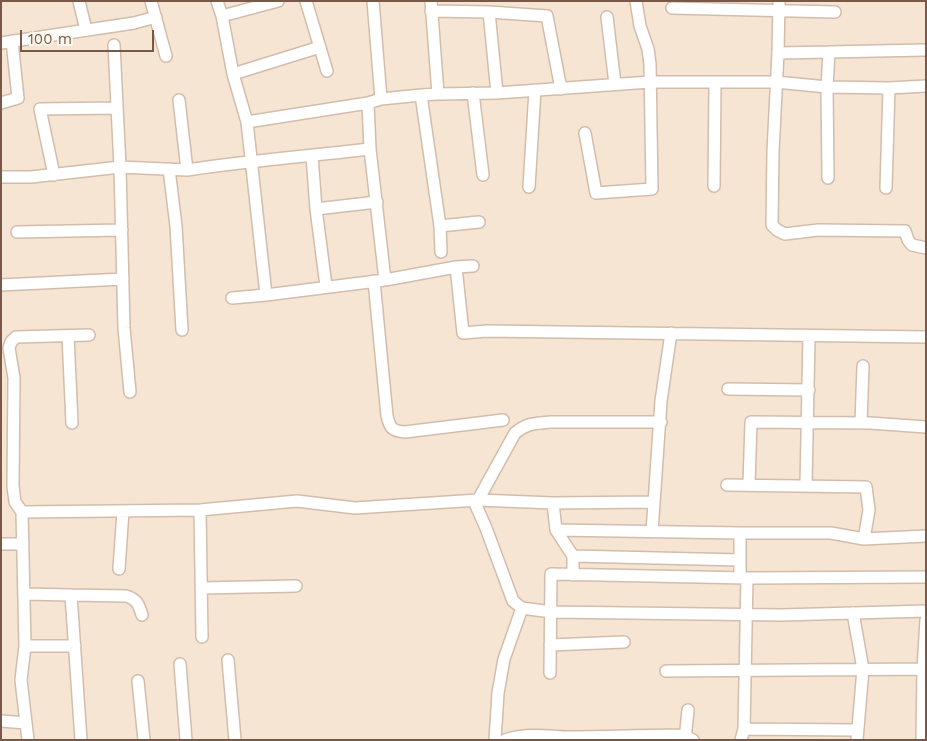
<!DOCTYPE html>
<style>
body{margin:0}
#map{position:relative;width:927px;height:741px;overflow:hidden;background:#fdf3e5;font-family:"Work Sans",sans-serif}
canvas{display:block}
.frame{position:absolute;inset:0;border:2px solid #785948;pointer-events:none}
.scale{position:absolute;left:20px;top:30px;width:134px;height:22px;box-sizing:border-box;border:2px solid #785948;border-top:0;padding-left:6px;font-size:15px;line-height:18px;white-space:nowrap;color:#785948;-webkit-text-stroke:4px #fff7ec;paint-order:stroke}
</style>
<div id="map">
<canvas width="927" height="741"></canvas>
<div class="frame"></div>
<div class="scale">100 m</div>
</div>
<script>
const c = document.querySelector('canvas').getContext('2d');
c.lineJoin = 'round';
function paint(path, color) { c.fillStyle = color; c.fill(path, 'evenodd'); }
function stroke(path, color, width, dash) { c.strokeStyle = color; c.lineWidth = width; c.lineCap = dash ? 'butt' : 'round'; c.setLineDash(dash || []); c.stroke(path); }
paint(new Path2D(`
 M1 1H926V740H1Z`), '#f6e5d3');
const minor = new Path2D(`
 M79 1 86 30
 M151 1 166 56
 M217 1 222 16 233 74 247 122 266 295 385 280 456 267 473 266
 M306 1 327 71
 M373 1 381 99 368 103 370 149 385 280
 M431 1 438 94 421 95 440 226 441 252
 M779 1 778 53 773 151 772 225 777 230 785 234 818 230 905 231 908 240 912 245 926 248
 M672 8 835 12
 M431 11 489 12
 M222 16 278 1
 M607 17 615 84
 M1 43 134 23 156 17
 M829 52 924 50
 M778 53 829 52 827 87 828 178
 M233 74 320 47
 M473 93 483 175
 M497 93 489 12 547 16 561 89
 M438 94 497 93 650 82H776L827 87 889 88 926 86
 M381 99 421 95
 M1 103 18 98 12 41
 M247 122 368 103
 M585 133 596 193 652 189 650 64 648 49 640 26 636 1
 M312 156 316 209 326 286
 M169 169 176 226 182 330
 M187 170C248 161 309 156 370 149
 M54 175 40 109 117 108
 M1 177H31L120 167 114 45
 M714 186 715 83
 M529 187 535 90
 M886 188 889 88
 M316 209 377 202
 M440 226 479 222
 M17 232 122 230
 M456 267 463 333 487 331 926 337
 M374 281 387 416C390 428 392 431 405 432L503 420
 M1 285 123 279
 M232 298 266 295
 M89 335 16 337 11 342 9 348 14 378 13 486 15 502 22 512 200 510 297 501 355 508 478 500 553 503 654 502
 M68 336 72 423
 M728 389 809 390
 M130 392 124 328 120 167 187 170 179 100
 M861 423 863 366
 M749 484 751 422 870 423 926 427
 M727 485 866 487 869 510 864 539
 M806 485 809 336
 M478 500 515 433C527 423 536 423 551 422H661
 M474 501 486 528 513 601 522 608 551 612 781 615 926 611
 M553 503 556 530 573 556V575
 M200 510 202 637
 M22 512 25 646H75
 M556 530 740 533
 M652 532 661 401 671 333
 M1 544H23
 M573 556 740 560
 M119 569 123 511
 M740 578V533H831L864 539 926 536
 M201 588 296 586
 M25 594 71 595 81 740
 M71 595 126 596C137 599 139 605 142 615
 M853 613 863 669 857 740
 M550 645 624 642
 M25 646 21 680 28 740
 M228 660 235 740
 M180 664 186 740
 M666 671 926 669
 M550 673 551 574 747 578 926 577
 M138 681 144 740
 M1 721 26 723
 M744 729 747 578
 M495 740 498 693 504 659 522 608
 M505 740C525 733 546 736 567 737 606 737 645 735 684 735L693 740
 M685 740 688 710
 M741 740 744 729 857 730
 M922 740 923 669 926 620`);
stroke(minor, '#d2bdad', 14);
stroke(minor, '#fff', 11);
</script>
